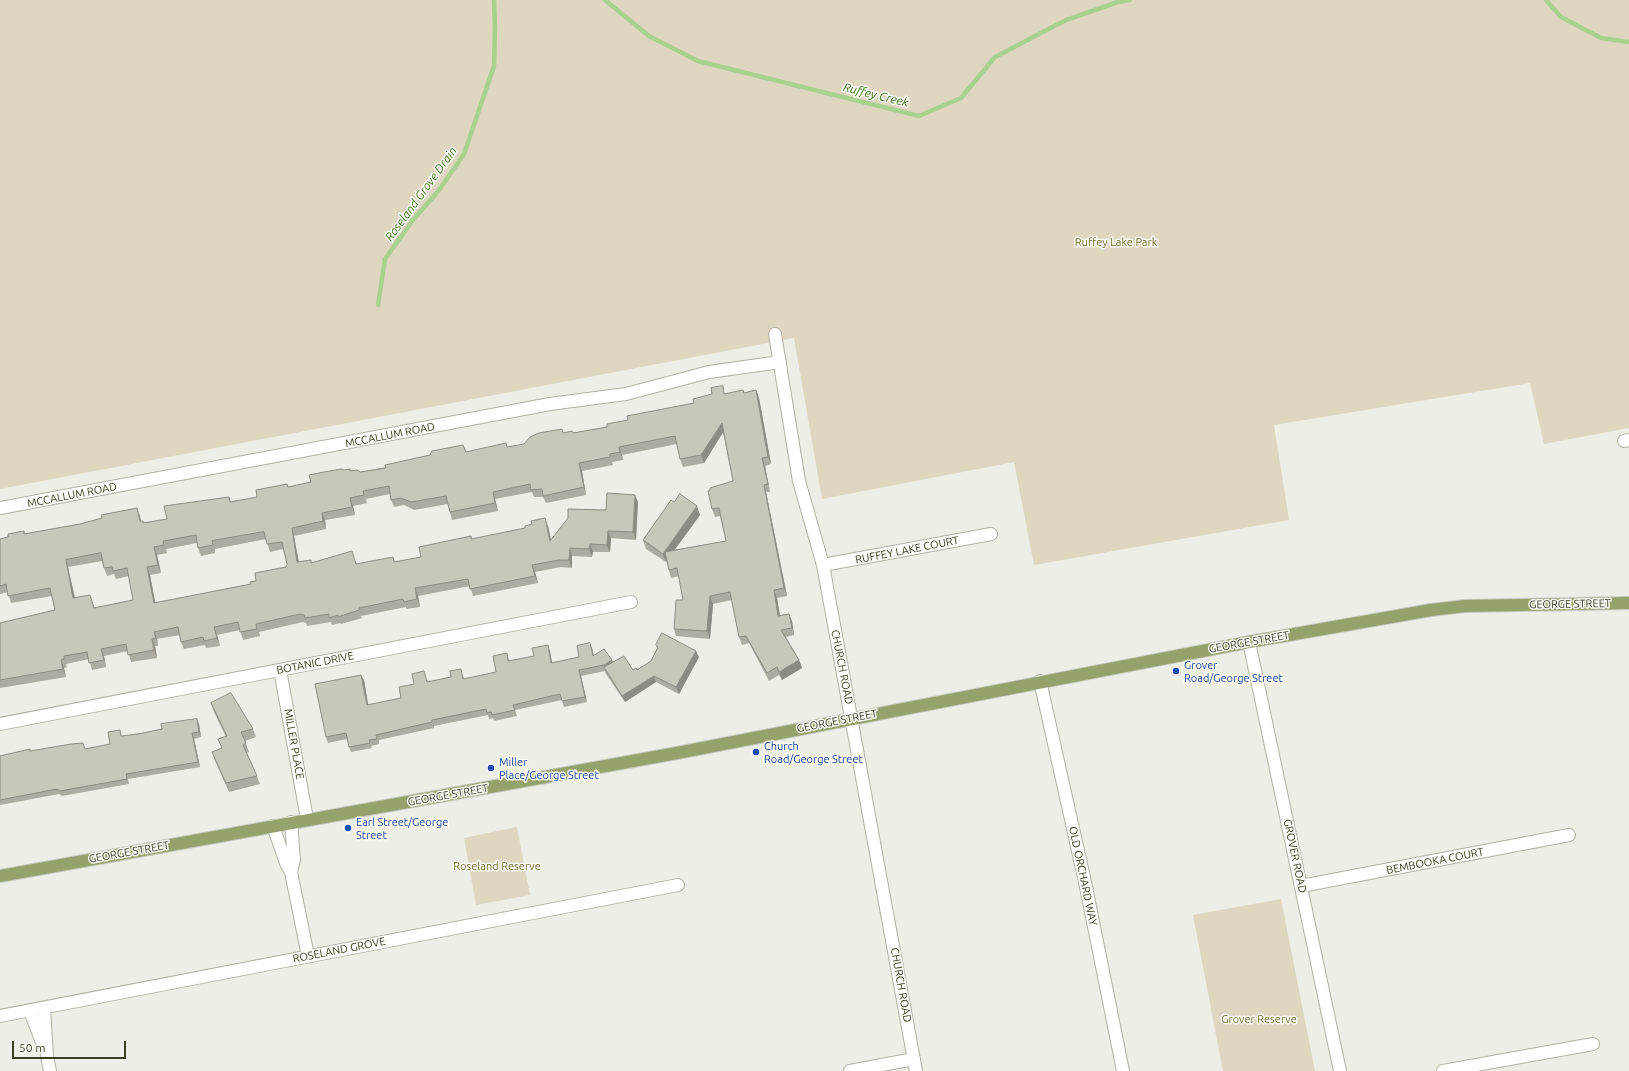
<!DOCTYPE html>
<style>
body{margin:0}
#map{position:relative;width:1629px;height:1071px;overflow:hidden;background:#edeee5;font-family:Ubuntu,sans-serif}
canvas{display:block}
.scale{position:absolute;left:12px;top:1041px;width:114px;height:18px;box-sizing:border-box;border:2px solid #393f24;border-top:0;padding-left:5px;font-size:12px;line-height:14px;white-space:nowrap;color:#393f24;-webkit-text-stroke:3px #fafaf5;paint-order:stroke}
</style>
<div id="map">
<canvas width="1629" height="1071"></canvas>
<div class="scale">50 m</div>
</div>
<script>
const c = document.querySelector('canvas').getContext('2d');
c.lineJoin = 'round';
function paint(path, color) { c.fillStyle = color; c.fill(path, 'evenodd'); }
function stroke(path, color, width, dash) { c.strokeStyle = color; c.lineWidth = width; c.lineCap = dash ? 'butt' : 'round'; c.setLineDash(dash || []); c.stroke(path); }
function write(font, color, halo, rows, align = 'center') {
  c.font = font + ' Ubuntu,sans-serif'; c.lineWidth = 3; c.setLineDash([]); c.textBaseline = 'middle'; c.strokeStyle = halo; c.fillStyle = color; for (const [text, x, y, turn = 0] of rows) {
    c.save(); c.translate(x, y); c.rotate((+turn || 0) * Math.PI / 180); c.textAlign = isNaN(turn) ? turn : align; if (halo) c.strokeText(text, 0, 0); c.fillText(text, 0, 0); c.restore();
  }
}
paint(new Path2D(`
 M0 0H1629V428L1544 444 1530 383 1274 425 1289 520 1034 565 1014 462 822 499 794 338 0 489Z
 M517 827 530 895 476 905 464 838Z
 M1281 899 1315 1071H1223L1193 915Z`), '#ded6bf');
stroke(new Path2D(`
 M605 0 649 36 698 61 919 116 961 98 995 57 1066 20 1118 2 1130 0
 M1546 0 1561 17 1601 38 1629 42
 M378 305 385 259 413 220 440 189 464 154 494 66 495 28 494 0`), '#a7d18f', 4.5);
const minor = new Path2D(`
 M775 334 799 481 823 565 916 1071
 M1624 441 1629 440
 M0 508 550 404 626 394 709 372 780 362
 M823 565 991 534
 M1249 642 1340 1071
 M280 670 307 819
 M1040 681 1085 882 1123 1071
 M0 724 631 602
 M291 822 294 860 291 872
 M273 826 286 863 291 872 308 956
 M1301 886 1569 835
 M44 1008 47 1056 50 1071
 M30 1011 43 1045
 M0 1016 678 885
 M850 1071 914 1059
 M1443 1071 1593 1044`);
const major = new Path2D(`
 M0 876 677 753 1249 642 1431 610 1465 606 1629 603`);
stroke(minor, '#b0b2a3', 14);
stroke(major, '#c8c9c2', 14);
stroke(minor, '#fff', 12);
stroke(major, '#95a26b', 12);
paint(new Path2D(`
 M756 390 759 398 771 464 765 466 770 492H766L787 596 777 598 780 615 789 614 792 621 794 635 786 637 799 660 802 668 782 680 779 675 769 681 749 643 742 645 739 637 732 600 713 604 710 639 676 636 674 629 683 600 679 576 671 578 669 570 667 561 666 562 646 549 643 540 674 502 700 515 674 550 726 541 720 516 715 517 712 509 733 481 723 432 704 463 683 467 680 459 677 444 622 455 623 460 612 462 613 465 582 471 586 495 546 503 543 497H534L532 492 495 499 498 511 452 520 448 504 414 510 404 505 394 507 391 500 390 494 366 499 367 503 353 506 355 515 325 520 326 529 294 536 299 562 312 563 356 564 395 562 421 557 471 536 472 539 548 526 551 540 606 510 638 502 636 540 611 538 610 552H593L592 557 572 556V568L561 567 535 572 538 583 473 596 470 586 418 596 420 607 406 609V607L361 616 362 618 341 624 340 623 332 625 331 622 307 626 306 623 303 622 259 632 260 636 243 640 240 630 217 635 220 646 206 648 205 645 184 649 181 642 180 635 157 639 158 646H155L157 658 131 662 128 651 104 656 106 667 92 670 89 659 66 664 67 667 64 668 66 677 0 688V623L55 610 52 596 11 603 8 592 0 594V539L8 537 24 531 25 534 80 524 102 518 137 508 141 521H143L144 523 167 519 229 497 231 502 257 497 289 487 311 482 344 470 360 472 466 452 508 447 524 444 564 433H573L607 427 628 420 694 403 725 394 744 393ZM266 539 270 552 283 549 287 564 286 567 256 581 251 584 155 603 150 575 161 573 157 555 167 553 166 549 197 543 198 548 201 556 215 553V549ZM102 561 104 568 107 576 114 574 116 579 129 576 133 600 94 608 93 602 75 597 68 567Z
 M656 645 699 657 679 694 656 682 625 702 606 674 605 671 581 676 587 702 564 707 562 700 515 710 517 716 494 721 493 718 489 719 488 715 434 726V728L379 740V744L371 746 372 748 351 752 349 747 347 739 328 743 326 737 364 680 368 705 401 698 414 684 426 677 428 682 463 675 464 679 496 672 509 658V661L534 656 550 651 552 663 579 657 592 648 594 656 612 660 613 662 633 670H637L651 661 657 649Z
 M211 703 253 729 256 737 245 741 249 752 247 753 260 784 229 792 215 761 212 752 222 748 218 739 226 737 214 712Z
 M199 724 201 737 194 739 200 767 128 779 129 784 62 796 59 794 0 805V756L31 751 86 749 110 744 122 736Z`), '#acaca0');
paint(new Path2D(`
 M756 390 759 398 771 464 768 457Z
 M722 423 724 431 704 463 701 455Z
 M619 447 622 455 623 460 620 452Z
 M762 458 765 466 770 492 768 484Z
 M579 463 582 471 586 495 584 487Z
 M764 485 766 492 787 596 784 588Z
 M493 492 495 499 498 511 495 503Z
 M635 495 638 502 636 540 633 532Z
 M350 498 353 506 355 515 352 507Z
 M697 506 700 515 666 562 663 554Z
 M137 508 140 516 143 529 140 521Z
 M322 513 325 520 326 529 323 521Z
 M545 518 548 526 553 549 550 541Z
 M292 528 294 536 300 570 297 562Z
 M608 531 611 538 610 552 607 545Z
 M590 544 593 552 592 557 589 549Z
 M154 547 157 555 161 573 158 565Z
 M570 548 572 556V568L569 560Z
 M66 560 68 567 76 605 73 598Z
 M532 565 535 572 538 583 535 576Z
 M147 567 150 575 157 611 154 603Z
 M415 588 418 596 420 607 417 599Z
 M774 590 777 598 781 623 778 616Z
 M710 596 713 604 710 639 707 631Z
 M789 614 792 621 794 635 792 628Z
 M214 627 217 635 220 646 217 638Z
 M154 632 157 639 158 646 156 638Z
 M152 639 155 646 157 658 154 650Z
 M590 643 592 648 595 662 593 656Z
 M548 645 550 651 553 668 551 663Z
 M101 649 104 656 106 667 104 660Z
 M696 651 699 657 679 694 676 687Z
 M61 660 64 668 66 677 63 669Z
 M612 660 614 666 606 671 604 665Z
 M799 660 802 668 782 680 779 672Z
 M579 670 581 676 587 702 585 697Z
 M361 675 364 680 369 710 367 705Z
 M654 676 656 682 625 702 622 696Z
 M197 719 199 724 201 737 199 732Z
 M192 733 194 739 200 767 198 762Z`), '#8c8c82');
const building = new Path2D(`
 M723 386 724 394 743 390 744 393 756 390 768 457 762 458 768 484 764 485 784 588 774 590 778 616 789 614 792 628 781 630 799 660 779 672 777 667 767 673 746 636 739 637 730 592 710 596 707 631 674 629 676 600H683L677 568 669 570 665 552 726 541 719 508 712 509 708 491 710 490V488L733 481 722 423 701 455 680 459 675 436 619 447 620 452 610 454V457L579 463 584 487 543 496 542 489 531 490 530 484 493 492 495 503 450 512 446 496 411 502 401 498 391 500 389 486 363 491 364 495 350 498 352 507 322 513 323 521 292 528 297 562 311 560V563L352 551 356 564 393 557 394 562 421 557 419 547 471 536V539L525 528V526L532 524 531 521 545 518 550 541 568 518V509L606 510 607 493 635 495 633 532 608 531 607 545 590 544 589 549 570 548 569 560H559L532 565 535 576 470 589 468 579 415 588 417 599 404 602 403 599 359 608V610L338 617V615L329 618V614L305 618 304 615 300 614 256 624 257 629 240 632 238 622 214 627 217 638 204 641 203 637 181 642 178 627 154 632 156 638 152 639 154 650 128 655 126 644 101 649 104 660 89 663 87 652 64 656V659L61 660 63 669 0 680V623L55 610 50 588 8 596 6 584 0 586V539L8 537V534L24 531V534L80 524 102 518 101 515 137 508 140 521H143V523L167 519 164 506 229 497 230 502 257 497 256 490 287 484 288 487 311 482 309 475 324 472 341 469 344 470 350 469V471L357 470 360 472 386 468 385 465 430 455 432 451 463 445 466 452 506 443 507 447 524 444 530 437 539 433 562 429 563 433 572 431 573 433 607 427V424L628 420 627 416 694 403 693 399 712 394 711 388ZM264 532 267 544 282 542 287 564 286 567 255 573 256 581 250 582 251 584 154 603 147 567 158 565 154 547 164 545 163 541 196 535 198 548 213 545 212 541ZM101 553 104 568 112 567 113 571 127 568 133 600 94 608 90 595 73 598 66 560Z
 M680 494 697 506 663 554 643 540 671 500 674 502Z
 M662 633 696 651 676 687 654 676 622 696 604 667 624 656 633 670 636 668 637 670 651 661 658 647 656 645Z
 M590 643 593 656 604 649 612 660 604 665 579 670 585 697 562 701 560 694 513 705 515 710 492 715 491 712 487 713 486 709 432 720V722L376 735 377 739 369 740 370 743 349 747 346 733 326 737 315 684 361 675 367 705 401 698 399 687 414 684 412 674 424 671 427 682 451 677 450 671 461 669 463 679 496 672 493 656 507 653 508 661 534 656 532 648 548 645 551 663 579 657 577 646Z
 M231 693 253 729 241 732 246 743 243 745 257 776 226 783 212 752 222 748 218 739 227 736 211 703Z
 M197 719 199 732 192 733 198 762 126 774 127 779 60 791 57 789 0 800V756L30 749V751L71 744 83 743 85 749 110 744 108 732 120 730 121 736 138 734 162 729 161 724Z`);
paint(building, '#c8c8ba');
stroke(building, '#8c8c82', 1);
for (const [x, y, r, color] of [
 [1176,671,4,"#1a4fb4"],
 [756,752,4,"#1a4fb4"],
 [491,768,4,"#1a4fb4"],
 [348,828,4,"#1a4fb4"]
]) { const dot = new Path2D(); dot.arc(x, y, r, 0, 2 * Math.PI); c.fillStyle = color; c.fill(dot); stroke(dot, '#fafaf5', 1.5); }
write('11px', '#756c2f', '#fafaf5', [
 ["Ruffey Lake Park",1116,242],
 ["Roseland Reserve",497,866],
 ["Grover Reserve",1259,1019]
]);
write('11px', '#393f24', '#fafaf5', [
 ["MCCALLUM ROAD",390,435,-11],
 ["MCCALLUM ROAD",72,495,-11],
 ["RUFFEY LAKE COURT",907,550,-11],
 ["GEORGE STREET",1570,604,-1],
 ["GEORGE STREET",1249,642,-10],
 ["BOTANIC DRIVE",315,663,-11],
 ["CHURCH ROAD",842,667,79],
 ["GEORGE STREET",837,721,-11],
 ["MILLER PLACE",294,744,80],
 ["GEORGE STREET",448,795,-10],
 ["GEORGE STREET",129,852,-10],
 ["GROVER ROAD",1295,856,78],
 ["BEMBOOKA COURT",1435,861,-11],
 ["OLD ORCHARD WAY",1083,876,78],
 ["ROSELAND GROVE",339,950,-11],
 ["CHURCH ROAD",901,985,80]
]);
write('11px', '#164399', '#fafaf5', [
 ["Grover",1184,665],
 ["Road/George Street",1184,678],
 ["Church",764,746],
 ["Road/George Street",764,759],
 ["Miller",499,762],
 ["Place/George Street",499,775],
 ["Earl Street/George",356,822],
 ["Street",356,835]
], 'left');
write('italic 12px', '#3f7a1f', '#fafaf5', [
 ["Ruffey Creek",876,95,14],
 ["Roseland Grove Drain",421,194,-54]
]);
</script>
